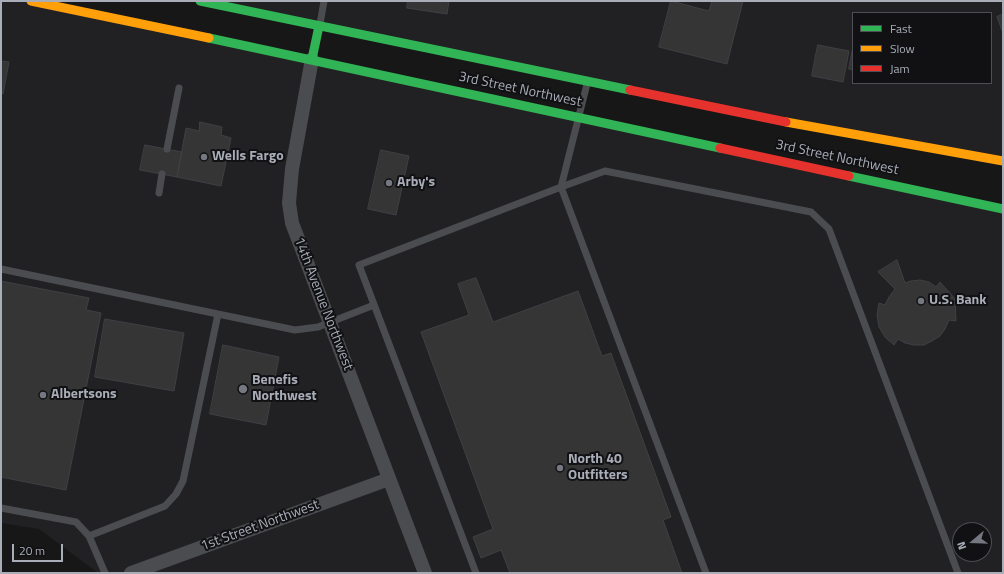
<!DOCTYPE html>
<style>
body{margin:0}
#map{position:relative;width:1004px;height:574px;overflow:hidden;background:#171717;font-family:"Titillium Web",sans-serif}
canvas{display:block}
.frame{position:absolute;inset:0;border:2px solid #a8adb8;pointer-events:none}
.legend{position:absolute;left:852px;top:12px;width:140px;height:72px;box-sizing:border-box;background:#111113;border:1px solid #4d4f55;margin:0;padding:5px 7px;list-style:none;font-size:12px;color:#a8adb8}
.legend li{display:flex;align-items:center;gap:8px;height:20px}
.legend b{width:20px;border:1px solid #4d4f55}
.north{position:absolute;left:952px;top:522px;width:40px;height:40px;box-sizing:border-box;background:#111113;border:1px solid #4d4f55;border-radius:50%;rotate:251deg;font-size:11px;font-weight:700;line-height:16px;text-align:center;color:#a8adb8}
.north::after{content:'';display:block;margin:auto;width:14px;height:18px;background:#757880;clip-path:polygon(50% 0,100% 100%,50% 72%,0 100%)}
.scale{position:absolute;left:12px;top:544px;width:51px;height:18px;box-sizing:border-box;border:2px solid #a8adb8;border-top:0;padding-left:5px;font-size:12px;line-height:14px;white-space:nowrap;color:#a8adb8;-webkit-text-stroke:3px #111113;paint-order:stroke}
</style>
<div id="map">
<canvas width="1004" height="574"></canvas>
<div class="frame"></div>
<ul class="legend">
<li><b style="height:5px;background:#30b455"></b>Fast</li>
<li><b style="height:5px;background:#ff9f0a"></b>Slow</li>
<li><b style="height:5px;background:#e5322d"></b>Jam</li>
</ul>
<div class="north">N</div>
<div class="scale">20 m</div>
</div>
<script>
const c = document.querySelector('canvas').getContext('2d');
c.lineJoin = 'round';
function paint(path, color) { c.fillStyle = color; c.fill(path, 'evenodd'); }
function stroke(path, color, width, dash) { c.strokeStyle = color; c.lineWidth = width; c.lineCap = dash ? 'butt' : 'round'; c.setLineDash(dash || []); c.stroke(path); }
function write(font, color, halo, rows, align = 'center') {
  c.font = font + ' "Titillium Web",sans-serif'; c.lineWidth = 4; c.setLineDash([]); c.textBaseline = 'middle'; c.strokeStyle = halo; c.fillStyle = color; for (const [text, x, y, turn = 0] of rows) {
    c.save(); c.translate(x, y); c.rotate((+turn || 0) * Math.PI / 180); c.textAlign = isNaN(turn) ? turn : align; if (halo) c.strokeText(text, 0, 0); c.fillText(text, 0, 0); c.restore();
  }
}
paint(new Path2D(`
 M1 1H31L1003 209V573H98L39 529 1 523ZM960 530H984V554H960Z
 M201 1H1003V161ZM853 13H991V83H853Z`), '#212123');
const building = new Path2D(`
 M408 1H449L447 14 407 8Z
 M671 1 709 11 712 1H743L727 64 659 47Z
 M1003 14V33L997 17Z
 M818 45 849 51 843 82 812 76Z
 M853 47V70L849 69Z
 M1 61 9 62 3 94 1 93Z
 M200 122 222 127 221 135 231 138 221 186 177 177 186 128 199 131Z
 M145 145 182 152 177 177 140 170Z
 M381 150 409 156 396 215 368 209Z
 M897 260 905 283 911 281 920 280 929 282 936 287 940 282 955 299 956 321 949 320 945 329 940 336 932 341 924 345H914L905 343 898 339 894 345 885 337 879 327 877 315 879 303 885 305 889 297 895 289 878 272Z
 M476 278 493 322 578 291 602 356 611 353 671 517 663 520 682 573H510L501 550 481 558 473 537 493 529 421 332 469 315 458 284Z
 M1 281 89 298 86 310 101 313 66 490 1 477Z
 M105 319 184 333 174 391 95 377Z
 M223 345 279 357 266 425 210 414Z`);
paint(building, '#353536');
stroke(building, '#3f4043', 1);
stroke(new Path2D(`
 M320 24 324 1
 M587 84 561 187 706 573
 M167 149 179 88
 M159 193 162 174
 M1 269 295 330 318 327 374 305
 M1 508 76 522 89 536 105 573
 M89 536 165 506 176 494 183 481 218 314
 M476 573 359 265 561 187 605 171 811 212 829 229 958 573`), '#4b4c50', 7);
stroke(new Path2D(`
 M312 59 292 169 289 203 292 223 425 573
 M131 573 389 479`), '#4b4c50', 14);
stroke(new Path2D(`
 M200 1 630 90
 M209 38 720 148
 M312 59 319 26
 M849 176 1003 209`), '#30b455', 9);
stroke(new Path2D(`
 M31 1 209 38
 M786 122 1003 161`), '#ff9f0a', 9);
stroke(new Path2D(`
 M630 90 786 122
 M720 148 849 176`), '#e5322d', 9);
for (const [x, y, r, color] of [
 [204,157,4,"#757880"],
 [389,183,4,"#757880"],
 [921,301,4,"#757880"],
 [243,389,5,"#757880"],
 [43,395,4,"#757880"],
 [560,468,4,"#757880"]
]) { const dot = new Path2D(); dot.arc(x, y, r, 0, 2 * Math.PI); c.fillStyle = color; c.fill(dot); stroke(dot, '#111113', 1.5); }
write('14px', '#a8adb8', '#111113', [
 ["3rd Street Northwest",520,90,12],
 ["3rd Street Northwest",837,158,12],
 ["14th Avenue Northwest",323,304,69],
 ["1st Street Northwest",260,526,-20]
]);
write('bold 14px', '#a8adb8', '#111113', [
 ["Wells Fargo",212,157],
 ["Arby's",397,183],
 ["U.S. Bank",929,301],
 ["Benefis",252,381],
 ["Northwest",252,397],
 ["Albertsons",51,395],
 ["North 40",568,460],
 ["Outfitters",568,476]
], 'left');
</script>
